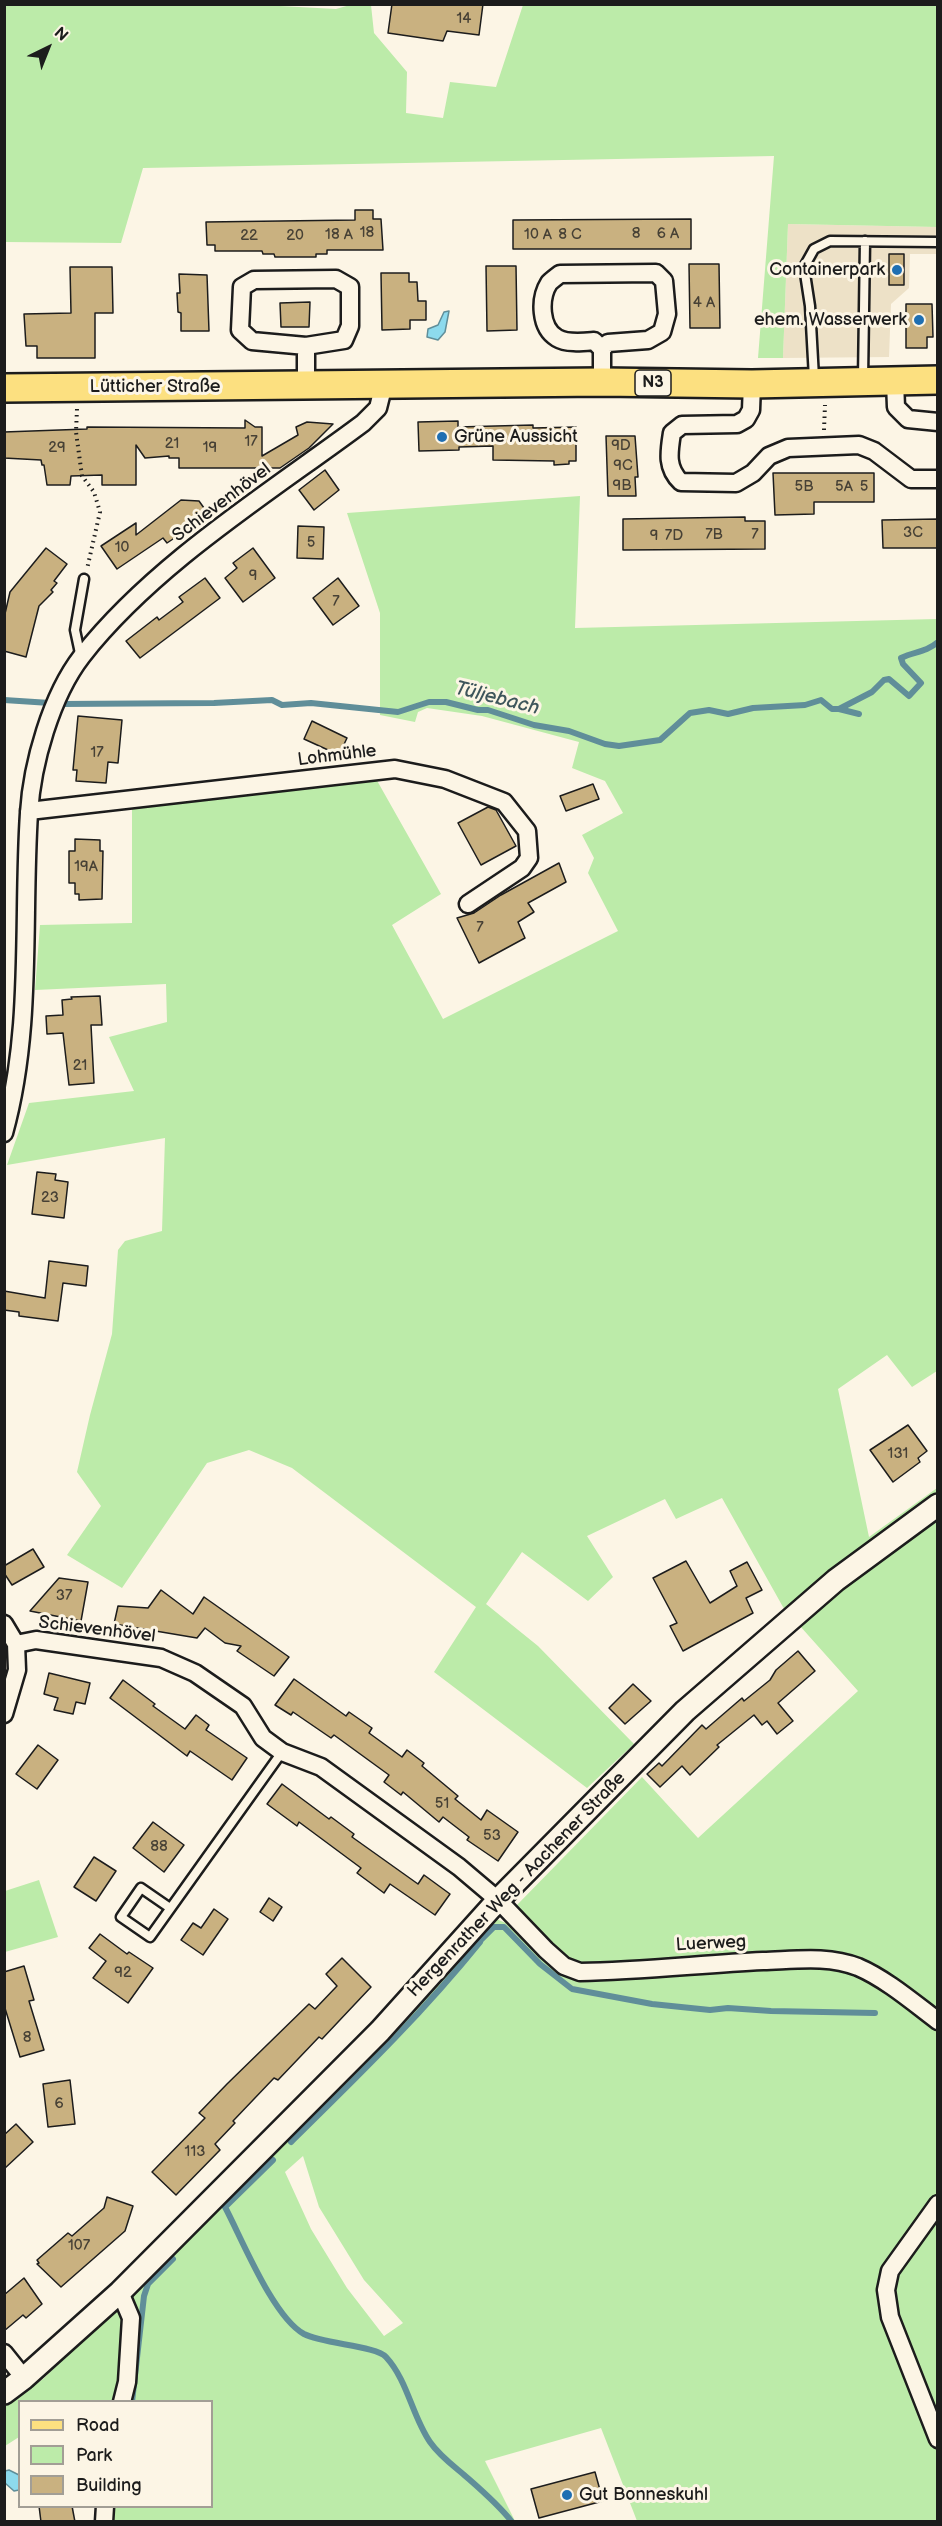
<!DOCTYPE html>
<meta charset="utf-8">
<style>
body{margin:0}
#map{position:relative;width:942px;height:2526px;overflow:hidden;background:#fcf5e5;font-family:"Balsamiq Sans",sans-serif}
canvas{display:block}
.frame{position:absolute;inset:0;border:6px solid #1c1c1c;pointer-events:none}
.legend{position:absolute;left:18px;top:2400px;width:195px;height:108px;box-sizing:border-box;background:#fcf5e5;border:2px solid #a29e95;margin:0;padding:8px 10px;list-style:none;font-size:18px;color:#1c1c1c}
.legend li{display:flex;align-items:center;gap:12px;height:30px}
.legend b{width:30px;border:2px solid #a29e95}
.north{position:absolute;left:18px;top:18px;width:60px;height:60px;-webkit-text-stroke:4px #fcf5e5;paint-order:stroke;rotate:43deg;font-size:16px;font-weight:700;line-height:24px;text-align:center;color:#1c1c1c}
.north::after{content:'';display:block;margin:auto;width:21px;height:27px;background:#1c1c1c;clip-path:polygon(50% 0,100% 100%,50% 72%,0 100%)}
</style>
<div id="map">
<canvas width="942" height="2526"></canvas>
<div class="frame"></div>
<ul class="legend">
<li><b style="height:8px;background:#fce080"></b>Road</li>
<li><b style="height:16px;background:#bceba9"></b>Park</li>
<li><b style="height:16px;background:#c9b180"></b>Building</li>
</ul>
<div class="north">N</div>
</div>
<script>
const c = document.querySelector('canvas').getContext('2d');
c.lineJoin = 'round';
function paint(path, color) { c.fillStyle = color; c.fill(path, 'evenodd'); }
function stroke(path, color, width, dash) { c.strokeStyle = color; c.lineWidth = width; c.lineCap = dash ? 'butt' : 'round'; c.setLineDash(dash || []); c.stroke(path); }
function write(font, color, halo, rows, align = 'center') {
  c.font = font + ' "Balsamiq Sans",sans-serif'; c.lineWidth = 6; c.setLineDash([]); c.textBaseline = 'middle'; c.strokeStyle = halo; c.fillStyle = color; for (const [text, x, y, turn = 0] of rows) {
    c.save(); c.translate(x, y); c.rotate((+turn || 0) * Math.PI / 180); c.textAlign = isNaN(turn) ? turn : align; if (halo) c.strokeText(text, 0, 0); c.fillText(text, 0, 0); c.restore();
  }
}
paint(new Path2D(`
 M788 224 937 227V254H910L909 288 891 304 889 357 783 358Z`), '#ede1c7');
paint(new Path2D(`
 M243 4 336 9 350 5H371L374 33 407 72 406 113 443 118 450 82 496 87 523 5H937V227L788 224 783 358H758L774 156 143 168 121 243 5 242V5Z
 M580 496 575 628 937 619V1371L912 1387 887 1355 838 1389 869 1537 937 1488V2521H637L601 2428 485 2461 515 2521H103L102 2507 212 2506V2402H20L19 2437 5 2446 4 2407 43 2379 95 2327 494 1918 508 1924 516 1906 642 1777 698 1838 858 1691 783 1607 722 1498 676 1519 665 1499 587 1536 613 1577 588 1601 522 1552 486 1604 538 1646 634 1744 587 1788 434 1672 476 1607 292 1468 249 1450 207 1463 122 1588 67 1555 101 1506 77 1472 90 1415 112 1334 118 1250 125 1241 162 1231 165 1138 7 1165 29 1103 134 1091 109 1037 167 1022 166 984 35 990 40 925 132 923V805L375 777 441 894 392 925 443 1019 618 931 588 873 594 858 582 835 623 813 605 781 572 768 579 742 482 716 427 708 418 712 415 722 380 715V613L347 513ZM303 2156 319 2207 364 2280 403 2323 384 2336 347 2288 311 2229 285 2172Z
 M39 1880 58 1937 5 1952V1891Z`), '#bceba9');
const water = new Path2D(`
 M449 311 445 332 438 340 427 337 428 329 438 325 444 312Z
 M9 2470 19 2475V2490L14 2491 5 2483V2471Z`);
paint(water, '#8ddaed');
stroke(water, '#608e99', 1.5);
stroke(new Path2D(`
 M4 700 50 703
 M61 704 214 703 272 700 282 705 311 703 398 712 429 702H446L478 710H488L534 725 569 731 605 744 619 746 660 740 690 713 709 710 728 714 753 708 805 705 821 700 832 709H839L872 692 884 680 889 679 909 696 921 683 903 664 901 658C915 651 925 653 938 642
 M839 709 859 714
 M479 1942 494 1927H504L540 1964 572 1989 652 2004 710 2010 728 2008 771 2011 875 2013
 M291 2142C357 2077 421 2015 480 1942
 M273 2160 225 2207C242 2239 273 2317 304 2334 324 2344 376 2346 386 2357 408 2381 412 2416 430 2442 439 2455 451 2464 463 2474 480 2489 498 2504 512 2522
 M132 2402 144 2296 148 2284 173 2259`), '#608e99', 6);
const building = new Path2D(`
 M392 4H483L479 35 447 31 443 41 388 33Z
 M355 210H373V219H381L383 250H327V254H316V257H275L274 254H263L262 251H215V245H207L206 222 355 220Z
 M691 219V249H513V220Z
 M889 254H904V285H889Z
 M689 264H719L720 328H690Z
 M486 266H516L517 330 487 331Z
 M70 267H112L113 313H95V358H37V346H26L24 314 71 313Z
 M381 273H409V282H417L418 301H426V320H410V329L382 330Z
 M179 274 207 275 209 331H181V313L178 312 177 293H180Z
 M310 302 309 327H281L280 303Z
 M906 304H932L933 337H927V348H906Z
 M245 420 255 427H262V456L298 435 296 427 307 422 333 424 309 448 280 468H179V458H169V456L145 458 136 445V485H102V475L71 476 70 485H47L44 465H42L41 460 4 458V432L87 429V427L245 428Z
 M458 421V427L533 425V428L576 427V461H569V464L554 465V461L493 460V446L459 447V450L419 451 418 422Z
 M606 436H635L638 477H635L636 496H608Z
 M325 470 339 490 314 510 299 490Z
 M773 473H874V502H814V514L775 515Z
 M181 500 199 501 209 515 167 543 163 538 117 569 101 546 136 523V535Z
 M745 517V521H765V549L623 550V519Z
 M938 519V548H883L882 520Z
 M298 526 324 527 323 559 297 558Z
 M46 548 67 564 54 581 57 583 51 590 53 592 39 606 26 657 4 651V618L10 592Z
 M253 548 275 578 243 602 225 578 237 568 233 563Z
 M205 578 220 598 140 658 126 641 157 617 159 620 183 602 179 597Z
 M338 578 359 606 333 625 313 598Z
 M78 716 122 720 118 763 108 762 106 783 76 781 77 770H73Z
 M312 721 347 738 339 755 304 739Z
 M593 784 599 799 566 811 560 796Z
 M488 807 496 810 516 846 481 865 458 823Z
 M75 839 100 840V851H103L102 899 79 900V894H75V883H69V851H75Z
 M559 863 566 882 528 903 534 912 518 922 525 938 479 963 457 918 474 913 501 895Z
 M100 996 102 1025H91L94 1083 69 1085 63 1033 47 1034 46 1016 63 1015 62 1000 72 999 71 997Z
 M37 1172 56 1174 55 1180 68 1182 64 1218 32 1214Z
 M49 1261 88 1266 86 1286 63 1283 58 1321 19 1316V1312L4 1310V1291L45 1298Z
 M908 1425 927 1451 918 1458 920 1462 893 1482 870 1450Z
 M33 1549 44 1567 12 1585 4 1573V1566Z
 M686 1561 710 1603 737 1586 730 1571 747 1562 762 1590 746 1598 753 1613 683 1651 670 1626 677 1623 653 1578Z
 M59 1578 88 1582 81 1621 30 1611Z
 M161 1590 193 1614 204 1597 289 1657 274 1676 237 1651 241 1646 225 1643 205 1628 197 1638 114 1624 118 1606 148 1608Z
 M798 1651 815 1671 778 1703 793 1721 777 1734 767 1721 762 1725 754 1715 717 1745 719 1747 690 1775 682 1766 660 1787 647 1774 659 1763 662 1766 702 1725 706 1729 742 1698 744 1701 770 1680 776 1670Z
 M49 1673 90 1683 85 1704 76 1702 73 1714 54 1710 58 1698 44 1694Z
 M294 1679 346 1716 349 1712 372 1728 369 1733 402 1757 407 1750 424 1763 422 1766 458 1796 455 1799 481 1820 487 1810 518 1832 498 1861 467 1840 469 1837 443 1817 439 1822 403 1792 401 1795 384 1782 389 1775 334 1735 331 1738 293 1712 291 1715 275 1705Z
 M123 1680 155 1704 153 1706 185 1729 196 1715 209 1725 206 1730 247 1758 232 1780 190 1751 187 1756 110 1698Z
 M633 1684 651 1701 625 1724 609 1708Z
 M38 1745 58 1760 37 1789 16 1774Z
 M282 1784 329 1819 331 1817 354 1834 352 1837 418 1884 424 1875 450 1894 435 1915 390 1884 384 1893 357 1873 361 1868 299 1822 297 1826 267 1804Z
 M153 1822 184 1845 164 1872 133 1848Z
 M94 1857 116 1871 96 1901 74 1887Z
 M269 1898 282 1907 273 1921 260 1912Z
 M214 1909 228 1919 203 1955 181 1940 193 1923 201 1928Z
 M100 1934 127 1954 129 1952 153 1968 128 2003 93 1978 106 1961 89 1948Z
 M342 1958 371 1987 322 2039 319 2037 278 2080 274 2078 233 2121 235 2123 215 2144 220 2150 176 2195 152 2172 205 2118 199 2113 227 2084 309 2004 315 2009 337 1986 326 1974Z
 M24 1966 34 2000 29 2001 44 2050 20 2057 4 2005V1972Z
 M70 2080 75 2124 48 2127 43 2084Z
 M16 2124 33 2142 4 2169V2135Z
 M107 2197 133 2206 125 2231 61 2287 37 2264 39 2263 37 2260 68 2233 72 2236 104 2208Z
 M24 2278 42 2304 26 2318 23 2315 4 2331V2295Z
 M595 2472 603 2501 539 2518 531 2489Z
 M39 2506H72L75 2522H41Z`);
paint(building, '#c9b180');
stroke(building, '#1c1c1c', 1.5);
const service = new Path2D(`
 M814 378 810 306 804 267 814 249 830 241 938 242
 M863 379 865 241
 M81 658 75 630 84 579
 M170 1908 141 1888 121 1917 150 1937 282 1752`);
const minor = new Path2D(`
 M306 346 252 341 240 330 242 287 254 280 336 279 350 287V326L344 340 306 346V386
 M602 349 608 343 648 340 662 332 667 314 664 281 656 273 560 274C556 277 552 280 549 283 539 299 540 328 557 338 567 344 583 342 594 341L602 349V382
 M895 382 896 407 908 419 938 422
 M752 384 751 410 746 419 737 424 682 425 672 433C669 452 666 468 681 482L736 483 753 473 769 456 788 448 859 445 874 451 911 479H938
 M29 811 395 769 445 779 504 802 527 831 529 858 522 868 468 904
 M4 1133C33 1029 22 920 29 813 32 764 51 696 82 656 154 564 269 493 363 423L378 408 384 384
 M4 1624 16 1644 17 1670 4 1714
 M16 1644 36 1640 161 1658 195 1673 243 1706 263 1738 282 1752 321 1767 459 1867 498 1900 546 1950 564 1966 580 1972C641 1971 702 1964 763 1961 795 1960 828 1955 858 1967 886 1979 914 2003 938 2021
 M938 2204 890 2271 886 2290 890 2317 938 2439
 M120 2292 131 2318 127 2382 122 2402
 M4 2353 24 2378
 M104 2522 105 2506`);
const tertiary = new Path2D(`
 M4 2393 24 2378 120 2292 380 2031 498 1900 685 1711 836 1580 938 1505`);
const primary = new Path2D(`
 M4 388 602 382 752 384 938 380`);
stroke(service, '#1c1c1c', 13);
stroke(minor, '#1c1c1c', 21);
stroke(tertiary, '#1c1c1c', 26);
stroke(primary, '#1c1c1c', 32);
stroke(new Path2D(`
 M77 409 76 432 82 476 94 492 100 512 87 569
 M824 430 825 405`), '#1c1c1c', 4, [1.5, 4.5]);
stroke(service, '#fcf5e5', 8);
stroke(minor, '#fcf5e5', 16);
stroke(tertiary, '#fcf5e5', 21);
stroke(primary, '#fce080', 27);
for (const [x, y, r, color] of [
 [897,270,6,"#1f6fb2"],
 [919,320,6,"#1f6fb2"],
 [442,437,6,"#1f6fb2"],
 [567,2495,6,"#1f6fb2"]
]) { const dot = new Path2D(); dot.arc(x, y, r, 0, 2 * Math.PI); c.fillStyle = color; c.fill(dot); stroke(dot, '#fcf5e5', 2); }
write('15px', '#474135', null, [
 ["14",464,19],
 ["18",367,233],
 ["8",636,234],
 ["6 A",668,234],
 ["18 A",339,235],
 ["10 A",538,235],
 ["8 C",570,235],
 ["22",249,236],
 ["20",295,236],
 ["4 A",704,303],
 ["17",251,442],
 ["21",172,444],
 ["9D",621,446],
 ["29",57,448],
 ["19",210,448],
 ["9C",623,466],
 ["9B",622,486],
 ["5B",804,487],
 ["5A",844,487],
 ["5",864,487],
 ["3C",913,533],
 ["7B",714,535],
 ["7",755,535],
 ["9",654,536],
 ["7D",674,536],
 ["5",311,543],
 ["10",122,548],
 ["9",253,576],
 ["7",336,602],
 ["17",97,753],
 ["19A",86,867],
 ["7",480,928],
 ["21",80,1066],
 ["23",50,1198],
 ["131",898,1454],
 ["37",64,1596],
 ["51",442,1804],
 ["53",492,1836],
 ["88",159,1847],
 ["92",123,1973],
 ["8",27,2038],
 ["6",59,2104],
 ["113",195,2152],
 ["107",79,2246]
]);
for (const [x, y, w] of [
 [653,383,36]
]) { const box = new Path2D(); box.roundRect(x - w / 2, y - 13, w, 26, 4.5); c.fillStyle = '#fcf5e5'; c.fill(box); stroke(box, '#1c1c1c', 1.5); }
write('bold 16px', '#1c1c1c', null, [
 ["N3",653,383]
]);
write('18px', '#1c1c1c', '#fcf5e5', [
 ["Containerpark",885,270],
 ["ehem. Wasserwerk",907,320],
 ["Grüne Aussicht",454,437,"left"],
 ["Gut Bonneskuhl",579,2495,"left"]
], 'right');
write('18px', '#1c1c1c', '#fcf5e5', [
 ["Lütticher Straße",155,387],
 ["Schievenhövel",222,503,-37],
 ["Lohmühle",337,756,-7],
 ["Schievenhövel",97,1630,7],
 ["Hergenrather Weg - Aachener Straße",517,1885,-46],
 ["Luerweg",711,1944,-3]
]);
write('italic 20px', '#3e555b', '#fcf5e5', [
 ["Tüljebach",497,699,14]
]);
</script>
